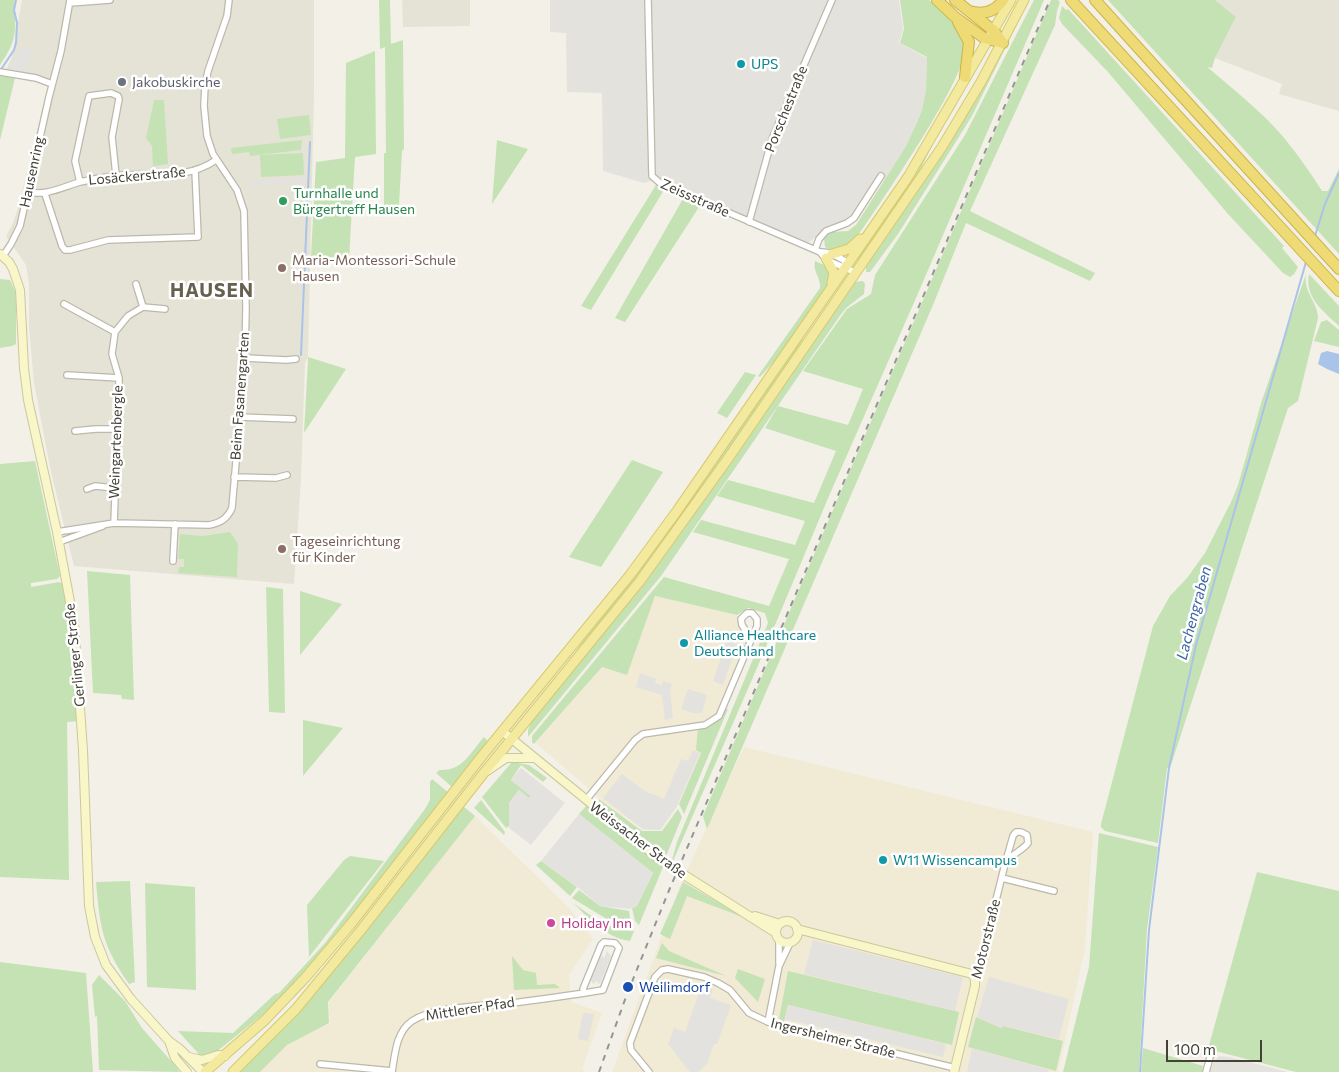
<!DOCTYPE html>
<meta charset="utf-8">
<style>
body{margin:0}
#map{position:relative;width:1339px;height:1072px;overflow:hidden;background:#f2f0e7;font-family:Commissioner,sans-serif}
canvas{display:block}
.scale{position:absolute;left:1166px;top:1040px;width:96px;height:22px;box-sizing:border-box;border:2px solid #444137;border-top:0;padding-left:6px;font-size:15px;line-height:18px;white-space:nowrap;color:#444137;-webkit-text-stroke:4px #fff;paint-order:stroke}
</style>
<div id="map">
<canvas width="1339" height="1072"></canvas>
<div class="scale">100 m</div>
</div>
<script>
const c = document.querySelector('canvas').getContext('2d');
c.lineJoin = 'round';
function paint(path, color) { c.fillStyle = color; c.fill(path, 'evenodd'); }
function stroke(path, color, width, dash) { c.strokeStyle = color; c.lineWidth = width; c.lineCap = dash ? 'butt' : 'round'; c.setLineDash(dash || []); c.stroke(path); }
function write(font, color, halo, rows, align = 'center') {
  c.font = font + ' Commissioner,sans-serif'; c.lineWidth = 5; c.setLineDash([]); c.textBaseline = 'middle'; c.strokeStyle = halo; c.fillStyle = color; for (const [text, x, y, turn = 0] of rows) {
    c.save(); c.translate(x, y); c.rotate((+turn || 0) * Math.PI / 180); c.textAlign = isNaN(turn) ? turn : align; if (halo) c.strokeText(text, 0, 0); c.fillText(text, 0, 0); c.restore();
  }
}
paint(new Path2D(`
 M22 0H314V92L308 357 305 363 301 479 294 584 74 566 51 472 34 383 29 327V284L26 265 6 236 13 223 18 208 50 80 6 70 12 57Z
 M402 0H470V26L403 27Z
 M1215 0H1339V111L1279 94 1282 84 1215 58 1236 17Z`), '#e5e3d6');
paint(new Path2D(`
 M654 596 737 615 749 640 678 805 661 830H643L602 800 536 743 602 667 627 675Z
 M744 747 1093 832 1085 948 1058 1072H612L680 886Z
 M475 816 568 907 593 939 569 975 571 1002 602 1013 582 1069 584 1070V1072H260L287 1045 316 1029 330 1024 329 1002Z`), '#f1ead4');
paint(new Path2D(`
 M550 0H899L903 30 899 43 927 58 926 90 922 110 906 146 885 179 879 175 852 216 841 223 827 226 816 237 809 242H805L668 183 650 181 644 183 603 171 602 93 567 92 566 33 550 32Z
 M1219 1056 1229 1057 1288 1072H1210L1214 1061Z`), '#e4e2dc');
paint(new Path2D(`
 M0 0H15C13 12 17 24 14 36 12 47 6 56 0 65Z
 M379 0H390L391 44 403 40 404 149 402 151 399 205H384V153H386L385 47 380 49Z
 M900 0H929C942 11 962 24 966 42 972 72 876 209 855 240 848 248 834 255 825 247L824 238 831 232 848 231 856 225 906 146 917 122 922 110 926 90 927 57 900 43 904 29Z
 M1029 0 972 116 898 234 870 272H866V268L865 267C923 180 983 94 1029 0Z
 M1034 0H1044L916 298 829 496 757 668 673 861 672 860 677 842 768 623 765 613 748 608 737 615 655 596 627 675 602 667 534 744 532 742V736L664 577 769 606 789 559 693 532 701 520 795 545 805 521 717 496 728 480 814 503 836 451 765 428 778 406 848 425 863 389 803 371 847 309 871 294 875 275 965 135Z
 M1051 0H1058L1060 2 1057 11 1055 25 970 211 1095 273 1090 281 966 223 933 305 707 829 703 816C818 543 936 272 1051 0Z
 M1108 0H1215L1236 17 1215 58 1212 68 1207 67C1224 81 1241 95 1257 110 1283 133 1303 161 1322 191H1328L1339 169V254Z
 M1062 6 1066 10 1068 9 1284 246 1282 248 1298 267 1294 274 1290 277 1283 273 1228 214 1108 72 1062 24 1059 18Z
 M375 51 376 154 355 157 349 259 311 256 316 162 345 158 346 63Z
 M977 63 979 64 939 131 915 181 859 261 856 258Z
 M0 76 15 78 0 140Z
 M154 100H164L168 164 153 166 152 146 146 138Z
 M309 115 311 135 280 139 277 119Z
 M302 140 301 150 250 156 249 152 232 154 231 148Z
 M497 140 528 149 492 204Z
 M303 153 304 175 261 177 260 155Z
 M656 185 664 190 591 310 581 306Z
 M684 197 701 204 625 322 615 318Z
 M815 261 826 266 830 273 827 286 780 355 760 377 758 376 820 288C821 278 812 270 815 261Z
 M1306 274C1303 293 1318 302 1318 318L1298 401 1288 408 1170 768H1167L1158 843 1105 831 1101 827V824L1153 626 1170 596 1187 578 1205 553 1232 500 1238 485 1262 400Z
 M1309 274 1339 306V326C1324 312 1304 297 1309 274Z
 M0 279 10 280 15 291 16 303V344L12 346 0 348Z
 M863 281 865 284 864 294 846 308 839 317 661 576 528 737V730L531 723 642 584 854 282Z
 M1327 320 1339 330V347L1314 341 1321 322Z
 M801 337 803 339 792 358 674 529 643 570 578 653 576 651 589 632Z
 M308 357 346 369 304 433 308 360Z
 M745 372 756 375 727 418 717 413Z
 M632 460 663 472 601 567 569 557Z
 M35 461 60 576 57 579 31 583V587L59 582 63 584 78 666 81 721 67 722 69 880 0 877V464Z
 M230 532 238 544 237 577 178 573 179 567H184V559H178L180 534 202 536Z
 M87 571 130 575 134 700 122 699 121 695 93 693Z
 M266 587 283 589 285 713 269 712Z
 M300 591 342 604 300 655Z
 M725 708 728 709 684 814 679 804 701 753 696 750 698 728 703 727Z
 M303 720 343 728 303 776Z
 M484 737 488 741 453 788 436 773 439 770C463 771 469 754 484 737Z
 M512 762 529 765 547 778 543 782 521 765 511 780 531 796 529 799 519 790 509 803V826L506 828 482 797Z
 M432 779 449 793 322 953 271 1008 216 1052 207 1056H198V1053L178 1031 233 1033 275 994 279 993 325 943 425 809 430 800V782Z
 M599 799 642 831H662L678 809 682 817 666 856 599 803Z
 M481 800 505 832 504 835 474 808Z
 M586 806 663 867 639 925 635 921 632 908 637 906 653 873 579 814Z
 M464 807 475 816 328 1002 329 1023 287 1045 260 1072H239L277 1035 307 1001 452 817Z
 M1099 833 1158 847 1147 929 1139 1072H1063L1089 967Z
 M350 856 384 861 309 957 307 905 344 860Z
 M541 861 577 887 570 896 536 865Z
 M1257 872 1339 891V1072H1296L1208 1049Z
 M130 881 135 982 129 984C102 945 100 928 96 882Z
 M683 882 745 918 687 896 670 939 660 934Z
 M145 883 195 887 196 990 147 987Z
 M579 890 600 906 629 911 630 919 615 924 572 898Z
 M573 903C595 918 606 929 634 931L630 941C606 938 590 919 573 903Z
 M662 943 669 951 726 976 656 958Z
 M512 956 523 970 536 973 537 985 555 984 560 988 514 990Z
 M0 962 86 973 93 1072H0Z
 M738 969 765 979 758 1002 735 978Z
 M788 971 959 1012 952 1045 788 1005 784 1022 779 1019Z
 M99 975 125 1001 142 1028 177 1068 179 1072 99 1070 97 1016 95 1017 92 985Z
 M976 1017 1001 1028 1003 1026 1063 1041 1056 1071 968 1047Z
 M1143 1048 1203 1066 1202 1072H1141Z`), '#c5e2b4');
paint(new Path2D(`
 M21 47 32 50 26 73 9 69Z
 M779 131 797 138 764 218 754 214Z
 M825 150 830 152 833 156 835 153 868 168 867 172 871 175 843 220 839 217 829 222 823 220 811 239 807 237 805 241 768 225 769 221 765 219 776 195 805 208 811 195 806 192Z
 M304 177V183L251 186V181Z
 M727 640 737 644 723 685 713 681Z
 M640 673 656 679 655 683 662 685 663 681 672 684 670 690 673 718 665 720 662 695 636 687Z
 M688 689 707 695 702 713H693L681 709Z
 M693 750 700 753 677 806 660 830 643 829 603 798 622 774 645 791 664 799 681 759 688 761Z
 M521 768 565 803 531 845 509 828V803L519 790 529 798 531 796 511 780Z
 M579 814 653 873 637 906 630 909 600 906 579 888 541 861Z
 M813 940 963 977 955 1011 804 974Z
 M607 951 611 956 600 984 596 981 594 984 589 979 599 953 604 958Z
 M989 977 1069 999 1059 1039 1003 1026 1001 1028 977 1017Z
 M702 985 713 988 710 998 731 1005 717 1044H714L707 1064 698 1072H690L668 1044 674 1028 685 1032Z
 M789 1005 946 1044 943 1057 785 1019Z
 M583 1013 594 1014 588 1041 578 1039Z
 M972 1048 1049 1070 1048 1072H967Z`), '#e3e2df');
paint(new Path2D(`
 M1327 351 1339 354V374L1327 369 1318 364 1321 353Z`), '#aac3e8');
stroke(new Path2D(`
 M0 71 14 50 16 43 17 23 14 10 16 0
 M1315 236 1325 204 1339 173
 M301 355 310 142
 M1140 1072 1149 930 1169 768 1196 645 1306 262`), '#aac3e8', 2);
const street = new Path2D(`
 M648 0 652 176 660 183 820 252C828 264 844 266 856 273
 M70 3 110 0
 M0 72 36 78 52 84
 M80 182 75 161 89 96 111 93 118 96 119 99 112 137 116 175
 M28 192C47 196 62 187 80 182 89 180 98 178 107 177 144 170 183 183 216 160
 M45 194 62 246 65 250H70L108 240 198 237 195 170
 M749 222 772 139 832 0
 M815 250 819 239 826 231 847 223 854 218 881 176
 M820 252C829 251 838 257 845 261V267
 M3 256 11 244 20 226 49 97 61 51 70 0
 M136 284 143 307
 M64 304 115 332
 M245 358 286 360 296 359
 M67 375 119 378
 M239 417 293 419
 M75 431 96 429H117
 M234 477 276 478 287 475
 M87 489 95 486 115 488
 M114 523 119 392V378L112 354 115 332 128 316 143 307 165 309
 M57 532 114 523 209 525C220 523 227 519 232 508L245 358 246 308 244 211 237 190 213 154 207 136 204 106 205 85 208 71 227 16 229 0
 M59 542 103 526
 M173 561 175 524
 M586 800 635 740 643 734 705 725 719 716 757 626V619L752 613H747L741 619 742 625 751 639
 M1021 832 1027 835 1028 843C1022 851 1011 854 1005 864L1013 836 1016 832Z
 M1002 878 1054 891
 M779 963V940
 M974 976 979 968 1005 864
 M768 1022 779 966 790 943
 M320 1064 392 1071
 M392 1072C395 1054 396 1032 412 1021 434 1006 486 1006 513 1003 543 999 573 995 603 990L619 948 615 943 604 942 601 945 583 989 584 993
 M649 1072 631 1050 630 1043 655 977 662 970 668 969 704 977 718 983 730 990 749 1013 768 1022 955 1068
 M1206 1072 1212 1050`);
const secondary = new Path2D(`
 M0 254 9 262 13 269 20 290 24 368 28 400 57 532 74 623 83 750 89 906 95 937 106 965 131 999 169 1041 180 1049 203 1072
 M502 731 659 859 776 933
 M487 771 506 758H533
 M755 916 780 924
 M776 932a11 11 0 1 1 22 0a11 11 0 1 1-22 0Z
 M797 929 972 974 975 979V986L954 1072
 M169 1041 175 1058 187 1072
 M189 1057 202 1060 218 1055 225 1056`);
const primary = new Path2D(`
 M832 254 849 249 860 239
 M826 258 834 273 832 283
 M205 1072 265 1020 306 977 350 925 482 756 630 575 677 511 908 177 1011 0
 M233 1072 296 1009 361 930 483 774 640 581 727 460 942 147 981 82 1024 0`);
const highway = new Path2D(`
 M937 0 955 17 984 38 1003 43
 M955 0 994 31 1003 43
 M1071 0 1339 291
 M1095 0 1169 82 1339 269
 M969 11C983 15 995 12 1003 0
 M958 22 969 42 965 77`);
stroke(street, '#bcb9ab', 8);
stroke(secondary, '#ccc89b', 10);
stroke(primary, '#d6ca70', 11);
stroke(highway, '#ccb347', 12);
stroke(street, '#fff', 5.5);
stroke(secondary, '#f9f6ca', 8);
stroke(primary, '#f3ea9f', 9);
stroke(highway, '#eedb76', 10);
stroke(new Path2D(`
 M599 1072 627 994 670 888 1050 0`), '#959595', 2, [6, 6]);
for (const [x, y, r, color] of [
 [741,64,5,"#0f9aa8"],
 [122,82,5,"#6b7280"],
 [283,201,5,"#2e9e5b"],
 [282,268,5,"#8d6e63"],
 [282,549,5,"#8d6e63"],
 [684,643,5,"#0f9aa8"],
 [883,860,5,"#0f9aa8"],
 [551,923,5,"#d1479c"],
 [628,987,6,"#1a4fb4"]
]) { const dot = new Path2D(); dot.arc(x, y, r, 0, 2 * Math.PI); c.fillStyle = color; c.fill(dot); stroke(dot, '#fff', 2); }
write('14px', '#0d838f', '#fff', [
 ["UPS",751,64],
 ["Alliance Healthcare",694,635],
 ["Deutschland",694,651],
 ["W11 Wissencampus",893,860]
], 'left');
write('14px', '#5b616d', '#fff', [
 ["Jakobuskirche",132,82]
], 'left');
write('14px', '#444137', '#fff', [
 ["Porschestraße",786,109,-68],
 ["Hausenring",32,172,-78],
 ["Losäckerstraße",137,176,-5],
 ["Zeissstraße",695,198,24],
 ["Beim Fasanengarten",240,396,-86],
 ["Weingartenbergle",116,442,-88],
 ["Gerlinger Straße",75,655,-96],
 ["Weissacher Straße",638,840,37],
 ["Motorstraße",986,939,-76],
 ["Mittlerer Pfad",470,1009,-9],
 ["Ingersheimer Straße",833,1038,14]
]);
write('14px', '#27864d', '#fff', [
 ["Turnhalle und",293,193],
 ["Bürgertreff Hausen",293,209]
], 'left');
write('14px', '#785e54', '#fff', [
 ["Maria-Montessori-Schule",292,260],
 ["Hausen",292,276],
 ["Tageseinrichtung",292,541],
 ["für Kinder",292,557]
], 'left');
write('14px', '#b23c85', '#fff', [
 ["Holiday Inn",561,923]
], 'left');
write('14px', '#164399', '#fff', [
 ["Weilimdorf",639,987]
], 'left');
write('italic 15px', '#3c65a4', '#fff', [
 ["Lachengraben",1194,613,-75]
]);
c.letterSpacing = '1px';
write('bold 19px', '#66614f', '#fff', [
 ["HAUSEN",212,291]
]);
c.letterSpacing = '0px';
</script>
